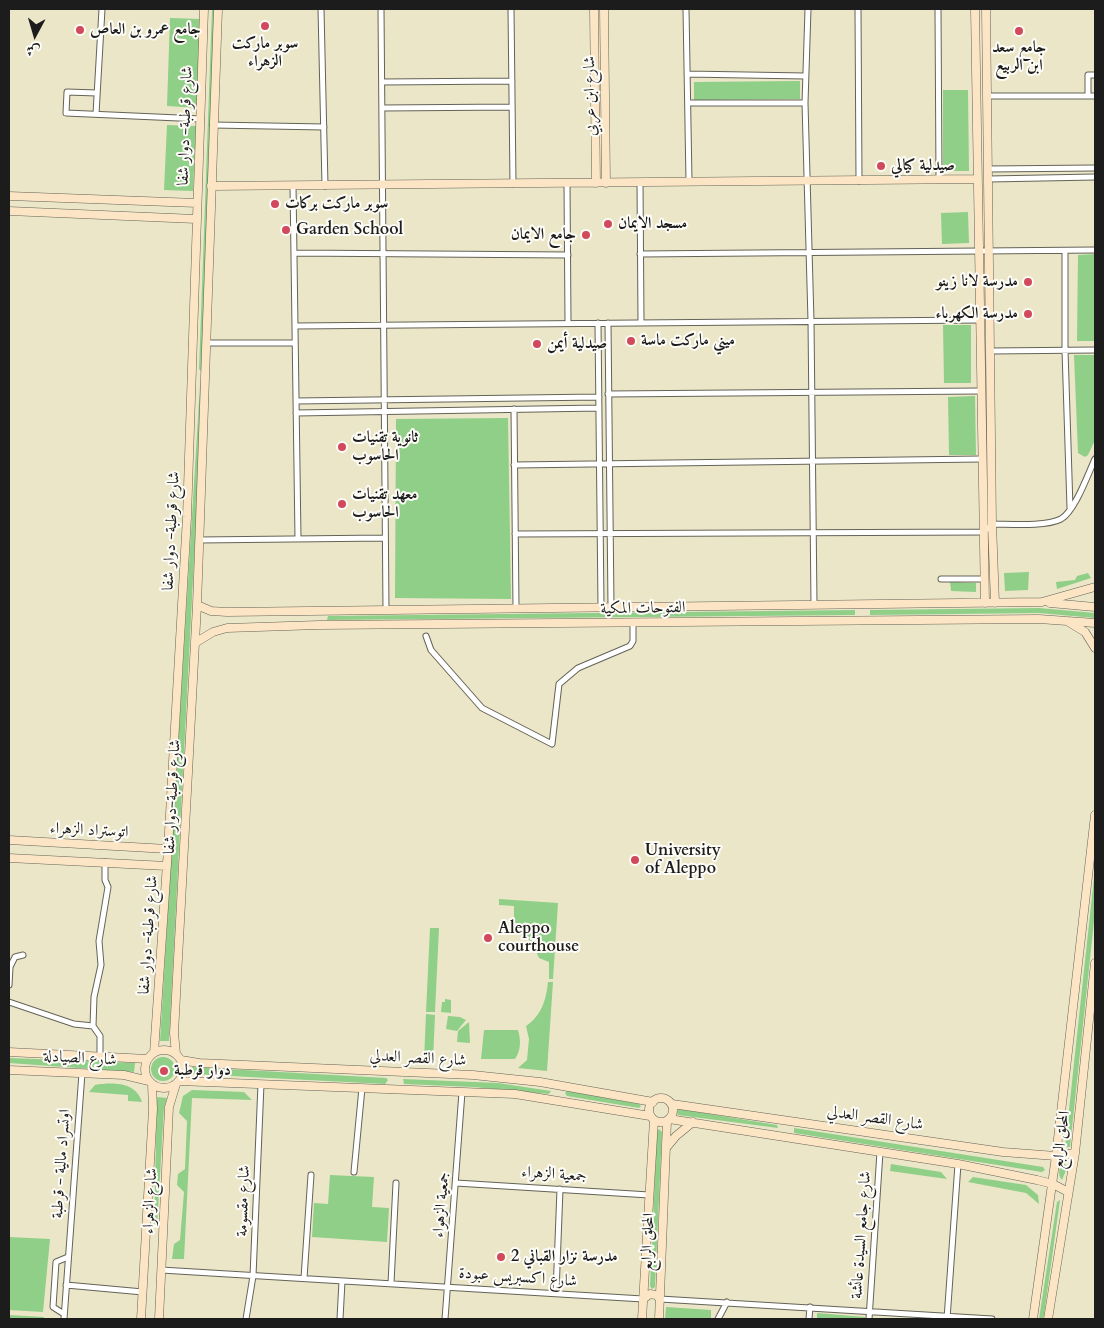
<!DOCTYPE html>
<meta charset="utf-8">
<style>
body{margin:0}
#map{position:relative;width:1104px;height:1328px;overflow:hidden;background:#ebe6c8;font-family:Cardo,Amiri,serif}
canvas{display:block}
.frame{position:absolute;inset:0;border:10px solid #1c1c1c;pointer-events:none}
.north{position:absolute;left:10px;top:10px;width:50px;height:50px;-webkit-text-stroke:4px #fdfcf7;paint-order:stroke;rotate:186deg;font-size:14px;font-weight:700;line-height:20px;text-align:center;color:#1c1c1c}
.north::after{content:'';display:block;margin:auto;width:18px;height:22px;background:#1c1c1c;clip-path:polygon(50% 0,100% 100%,50% 72%,0 100%)}
</style>
<div id="map">
<canvas width="1104" height="1328"></canvas>
<div class="frame"></div>
<div class="north">ش</div>
</div>
<script>
const c = document.querySelector('canvas').getContext('2d');
c.lineJoin = 'round';
function paint(path, color) { c.fillStyle = color; c.fill(path, 'evenodd'); }
function stroke(path, color, width, dash) { c.strokeStyle = color; c.lineWidth = width; c.lineCap = dash ? 'butt' : 'round'; c.setLineDash(dash || []); c.stroke(path); }
function write(font, color, halo, rows, align = 'center') {
  c.font = font + ' Cardo,Amiri,serif'; c.lineWidth = 4; c.setLineDash([]); c.textBaseline = 'middle'; c.strokeStyle = halo; c.fillStyle = color; for (const [text, x, y, turn = 0] of rows) {
    c.save(); c.translate(x, y); c.rotate((+turn || 0) * Math.PI / 180); c.textAlign = isNaN(turn) ? turn : align; if (halo) c.strokeText(text, 0, 0); c.fillText(text, 0, 0); c.restore();
  }
}
paint(new Path2D(`
 M212 9H218L202 372 199 369Z
 M170 18 201 19 198 108 167 106Z
 M800 81V99L694 100V82Z
 M943 90H968L969 171H943Z
 M167 125 196 126 193 191 164 190Z
 M968 212 969 243 942 244 941 213Z
 M1095 254V341H1077L1078 255Z
 M943 325H971V383H944Z
 M1074 355H1095V440L1088 455 1085 457 1078 453Z
 M200 385 203 387 169 1041H160Z
 M975 396 976 455H949L948 397Z
 M508 418 511 599 395 598 396 419Z
 M1029 572 1028 590 1005 591 1004 573Z
 M1088 573 1091 578 1057 589 1056 582 1075 580 1077 576Z
 M950 582 976 583V592L951 591Z
 M1039 608 1095 613V618L1039 613 870 615V610Z
 M855 610V615L327 620 328 616Z
 M1095 868V912L1070 1147H1065Z
 M499 899 558 903 553 979H549V962L539 958 532 942 520 933V923H514V906L499 905Z
 M430 928H439L435 1012H426Z
 M548 982H553L547 1071 518 1068 527 1060 529 1039 526 1026C542 1015 546 1000 548 982Z
 M445 999 451 1000V1013L441 1012 442 1002H445Z
 M426 1014 435 1015 433 1060H424Z
 M448 1016 460 1017 466 1020 457 1031 446 1029Z
 M469 1022 470 1043 457 1042 458 1031Z
 M484 1030H518C521 1039 521 1051 515 1059H481Z
 M151 1069a12 12 0 1 1 24 0a12 12 0 1 1-24 0Z
 M9 1058 135 1063 134 1072 9 1063Z
 M192 1067 386 1078 388 1080 385 1084 192 1074Z
 M403 1079 498 1083 551 1091 549 1094 473 1087 404 1084Z
 M95 1085C113 1082 136 1082 142 1102L128 1101V1095L89 1092Z
 M192 1090 244 1092 252 1100 192 1098 184 1259H172L174 1244 180 1240 184 1192 177 1185 178 1174 185 1169 187 1121 179 1113 183 1096Z
 M567 1091 639 1104 641 1106 639 1108 567 1096 565 1093Z
 M157 1097 167 1098 164 1108 157 1227 154 1224Z
 M679 1109 777 1125 778 1128 678 1115 677 1112Z
 M794 1128 1043 1167 1045 1170 1042 1172 794 1133Z
 M659 1129 662 1132 655 1287 652 1289 650 1286 657 1131Z
 M1064 1162 1067 1168 1062 1180C1057 1175 1059 1166 1064 1162Z
 M891 1164 941 1172 947 1179 890 1171Z
 M330 1175 374 1177 372 1207 389 1208 387 1242 312 1237 314 1203 328 1204Z
 M973 1177 1026 1185 1038 1195 1039 1204 1026 1193 968 1182Z
 M1060 1200 1044 1315 1043 1319H1039L1057 1202Z
 M9 1237 50 1239 43 1312 9 1310Z
 M666 1307 711 1310V1319H665Z
 M817 1313 865 1317V1319H817Z
 M9 1315 44 1317 43 1319H9Z`), '#8fcf87');
const street = new Path2D(`
 M321 9 325 186
 M381 9 386 610
 M511 9 513 184
 M686 9 689 182
 M808 9 805 103 811 321 814 605
 M858 9 859 181
 M938 9 939 180
 M687 74 805 76
 M382 82 512 81
 M97 93 67 92 66 113 201 119
 M987 96H1095
 M1088 96V75H1095
 M688 103H805
 M382 108 512 107
 M96 114 102 9
 M213 125 324 127
 M988 169 1095 168
 M989 179 1095 177
 M640 182 641 322
 M567 183 568 323
 M293 186 298 539
 M1065 251V350L1070 508
 M294 253 568 255
 M640 254 1095 250
 M598 323 601 607
 M608 323 611 607
 M295 326 979 320
 M207 343H295
 M991 351 1095 350
 M608 394 980 391
 M296 401 599 397
 M514 409 516 608
 M296 413 599 408
 M514 465 981 459
 M515 534 984 532 992 524C1010 524 1045 527 1061 519 1075 511 1088 474 1095 459
 M199 540 385 538
 M941 579H985
 M426 636 431 650 482 708 552 744 559 684 578 668 630 646 633 641V622
 M9 985 10 967 15 957 23 955
 M9 1002 74 1024 93 1026 100 1036V1058
 M93 1026 94 997 101 965 99 941 108 887 105 880V862
 M354 1172 362 1088
 M456 1183 649 1195
 M161 1270 643 1299
 M304 1278 311 1175
 M391 1283 396 1183
 M66 1285 143 1292
 M556 1293 560 1189
 M660 1299 992 1319
 M64 1314 53 1307 56 1262 68 1257
 M64 1319 82 1073
 M246 1319 253 1276 261 1084
 M340 1319 342 1281
 M445 1319 462 1092
 M718 1319 727 1302
 M809 1319 810 1307
 M869 1319 880 1152
 M947 1319 958 1164`);
const secondary = new Path2D(`
 M594 9 596 183
 M604 9 606 183
 M975 9 985 603
 M986 9 992 524 995 603
 M211 186 977 179
 M9 196 197 203
 M9 211 196 219
 M1050 603 1095 607
 M197 605 211 611 227 612 1042 602 1095 587
 M1067 621 1085 632 1095 648
 M195 643 213 632 227 628 319 625 1039 619 1095 623
 M9 840 168 849
 M9 858 167 866
 M145 1069a19 19 0 1 1 38 0a19 19 0 1 1-38 0Z
 M9 1052 148 1059
 M154 1053 168 849 187 517 204 9
 M176 1054 174 1033 197 605 218 9
 M181 1060 199 1063 473 1075 540 1082 653 1102
 M9 1070 124 1075 149 1081
 M179 1081 515 1094 650 1116
 M649 1110a12 12 0 1 1 24 0a12 12 0 1 1-24 0Z
 M672 1104 1003 1152 1056 1156 1075 1153
 M669 1119 958 1164 1037 1180 1053 1184 1068 1192
 M666 1148 676 1136 693 1122
 M643 1299 650 1294 656 1295 660 1299
 M141 1319 153 1109 152 1084
 M159 1319 169 1107 176 1084
 M642 1319 654 1120
 M659 1319 667 1121
 M1033 1319 1056 1156 1095 815
 M1048 1319 1075 1153 1095 963`);
stroke(street, '#646358', 7);
stroke(secondary, '#646358', 9);
stroke(street, '#fff', 5);
stroke(secondary, '#fce5c4', 8);
for (const [x, y, r, color] of [
 [265,26,5,"#d1495b"],
 [80,30,5,"#d1495b"],
 [1019,31,5,"#d1495b"],
 [881,166,5,"#d1495b"],
 [275,204,5,"#d1495b"],
 [608,224,5,"#d1495b"],
 [286,230,5,"#d1495b"],
 [586,235,5,"#d1495b"],
 [1028,282,5,"#d1495b"],
 [1028,314,5,"#d1495b"],
 [631,341,5,"#d1495b"],
 [537,344,5,"#d1495b"],
 [342,447,5,"#d1495b"],
 [342,504,5,"#d1495b"],
 [635,860,5,"#d1495b"],
 [488,938,5,"#d1495b"],
 [164,1071,5,"#d1495b"],
 [501,1257,5,"#d1495b"]
]) { const dot = new Path2D(); dot.arc(x, y, r, 0, 2 * Math.PI); c.fillStyle = color; c.fill(dot); stroke(dot, '#fdfcf7', 2); }
write('bold 16px', '#1c1c1c', '#fdfcf7', [
 ["جامع عمرو بن العاص",90,30],
 ["سوبر ماركت",265,44,"center"],
 ["الزهراء",265,62,"center"],
 ["جامع سعد",1019,48,"center"],
 ["ابن الربيع",1019,66,"center"],
 ["صيدلية كيالي",891,166],
 ["سوبر ماركت بركات",285,204],
 ["مسجد الايمان",618,224],
 ["Garden School",296,230],
 ["جامع الايمان",576,235,"right"],
 ["مدرسة لانا زينو",1018,282,"right"],
 ["مدرسة الكهرباء",1018,314,"right"],
 ["ميني ماركت ماسة",641,341],
 ["صيدلية أيمن",547,344],
 ["ثانوية تقنيات",352,438],
 ["الحاسوب",352,456],
 ["معهد تقنيات",352,495],
 ["الحاسوب",352,513],
 ["University",645,851],
 ["of Aleppo",645,869],
 ["Aleppo",498,929],
 ["courthouse",498,947],
 ["دوار قرطبة",174,1071],
 ["مدرسة نزار القباني 2",511,1257]
], 'left');
write('16px', '#1c1c1c', '#fdfcf7', [
 ["شارع ابن عربي",591,96,-91],
 ["شارع قرطبة- دوار شفا",186,126,-88],
 ["شارع قرطبة- دوار شفا",172,531,-87],
 ["الفتوحات المكية",643,609,-1],
 ["شارع قرطبة-دوار شفا",173,797,-87],
 ["اتوستراد الزهراء",89,831,3],
 ["شارع قرطبة- دوار شفا",149,935,-86],
 ["شارع الصيادلة",80,1059,3],
 ["شارع القصر العدلي",418,1059,3],
 ["شارع القصر العدلي",875,1119,8],
 ["المحلق الرابع",1062,1140,-83],
 ["اوتسراد مالية - قرطبة",62,1164,-86],
 ["جمعية الزهراء",554,1175,4],
 ["شارع الزهراء",151,1201,-87],
 ["شارع مقسومة",244,1201,-88],
 ["جمعية الزهواء",442,1205,-85],
 ["شارع جامع السيدة عائشة",862,1235,-86],
 ["المحلق الرابع",649,1242,-88],
 ["شارع اكسبريس عبودة",518,1278,4]
]);
</script>
